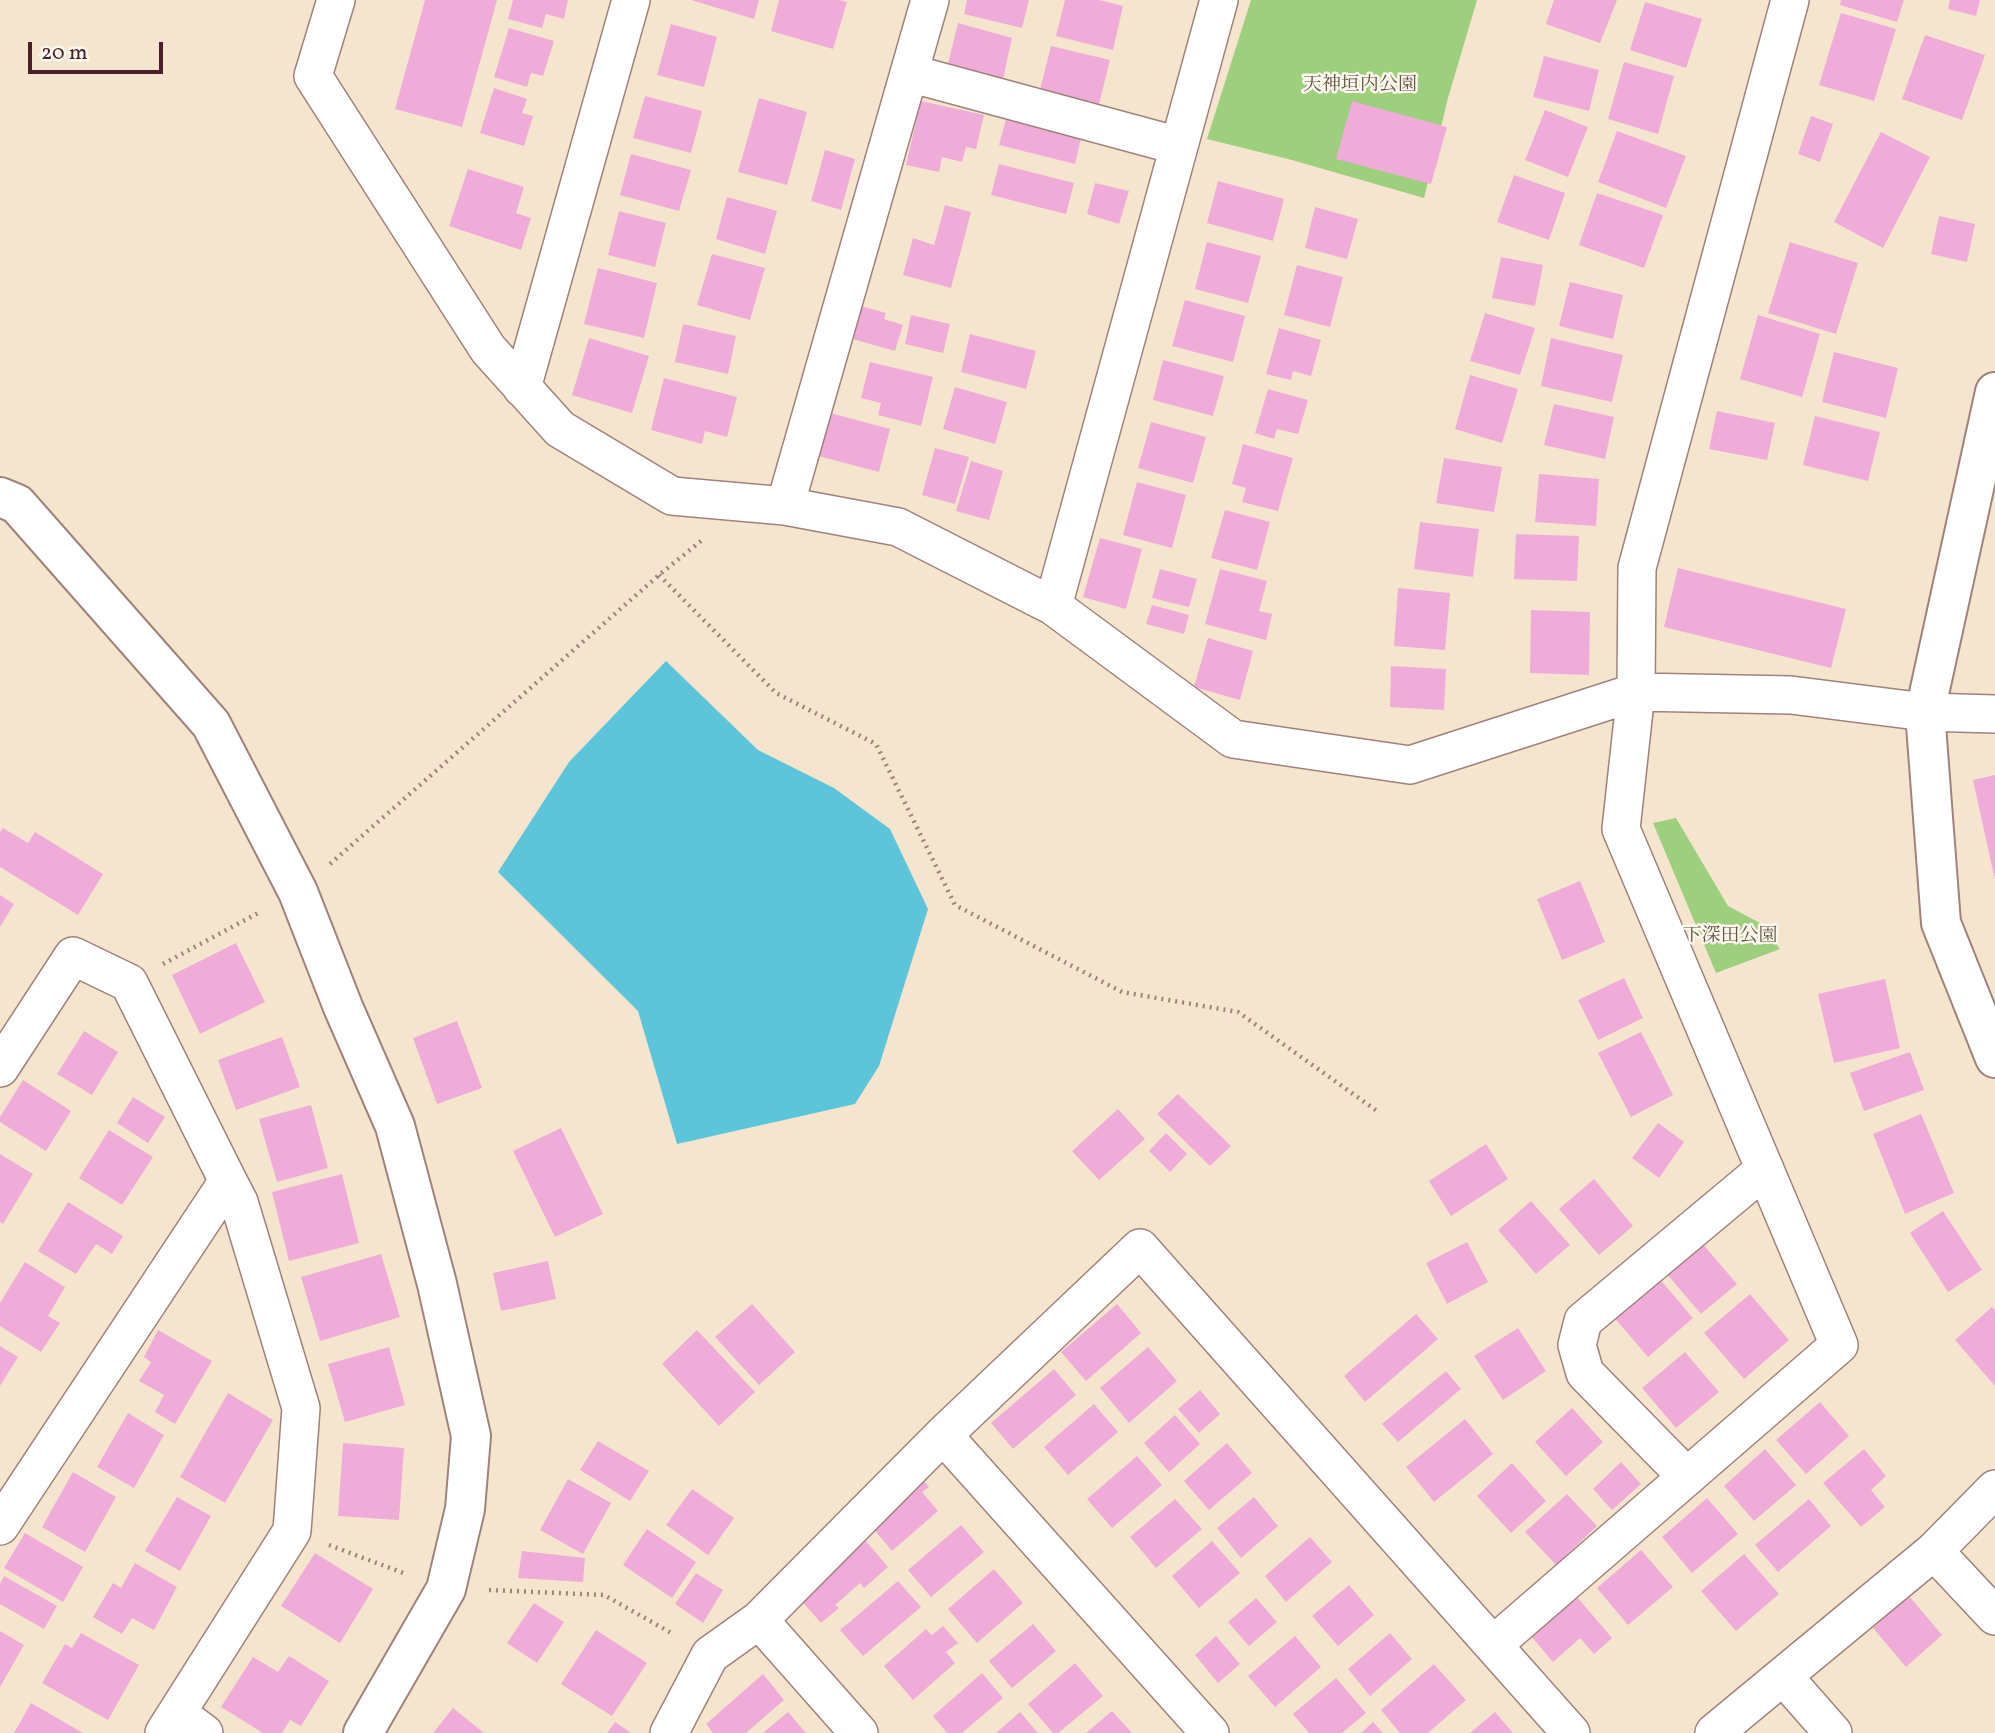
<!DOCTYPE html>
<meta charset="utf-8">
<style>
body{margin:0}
#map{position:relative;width:1995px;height:1733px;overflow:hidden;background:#f6e5ce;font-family:Vollkorn,serif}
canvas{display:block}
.scale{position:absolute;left:28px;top:42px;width:135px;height:32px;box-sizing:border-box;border:4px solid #4a1f2b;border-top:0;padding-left:9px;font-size:21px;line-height:24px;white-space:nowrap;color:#4a1f2b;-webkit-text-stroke:5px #fbf7ec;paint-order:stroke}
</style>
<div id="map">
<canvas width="1995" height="1733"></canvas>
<div class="scale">20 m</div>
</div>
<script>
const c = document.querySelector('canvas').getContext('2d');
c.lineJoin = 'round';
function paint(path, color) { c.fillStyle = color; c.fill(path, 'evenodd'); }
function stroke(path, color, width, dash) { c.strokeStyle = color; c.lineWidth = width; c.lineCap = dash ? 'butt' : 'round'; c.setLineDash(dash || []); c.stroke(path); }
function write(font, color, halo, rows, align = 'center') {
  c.font = font + ' Vollkorn,"Noto Serif JP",serif'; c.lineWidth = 5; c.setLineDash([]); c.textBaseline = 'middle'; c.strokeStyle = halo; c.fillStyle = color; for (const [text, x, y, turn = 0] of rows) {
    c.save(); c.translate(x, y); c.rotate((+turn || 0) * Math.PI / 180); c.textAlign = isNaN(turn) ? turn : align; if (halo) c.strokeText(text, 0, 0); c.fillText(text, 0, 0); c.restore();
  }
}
paint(new Path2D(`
 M1251 0H1477L1448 98 1424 198 1292 160 1207 139Z
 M1676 818 1728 906 1760 923 1780 949 1716 973 1653 823Z`), '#9dcf7e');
paint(new Path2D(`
 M666 661 758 750 834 788 890 829 928 909 879 1066 855 1104 677 1144 638 1011 498 872 569 762Z`), '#5dc5da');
paint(new Path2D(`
 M425 0H497L462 127 395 109Z
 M513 0H568L564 19 546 14 542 28 508 19Z
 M691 0H759L754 19Z
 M779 0H839L847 2 833 49 771 31Z
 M967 0H1029L1022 28 964 14Z
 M1065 0H1099L1123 6 1113 50 1056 36Z
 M1554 0H1617L1600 43 1546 24Z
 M1841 0H1904L1897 22 1840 5Z
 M1950 0H1980L1976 16 1948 9Z
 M1645 2 1702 19 1686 68 1630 50Z
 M1841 13 1896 29 1874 101 1819 85Z
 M958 23 1012 38 1002 84 947 68Z
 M671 24 717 37 704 87 657 75Z
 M509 28 554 41 543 76 531 73 527 87 494 77Z
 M1925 35 1985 55 1962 120 1902 99Z
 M1051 46 1110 60 1099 104 1040 90Z
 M1544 56 1599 70 1589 111 1533 97Z
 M1624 62 1674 76 1658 134 1608 119Z
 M494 88 527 99 522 113 533 116 524 146 480 133Z
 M645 96 702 111 691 153 633 138Z
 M759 98 807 112 787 185 738 172Z
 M921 101 984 115 976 149 966 147 962 162 942 157 939 172 906 165Z
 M1352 101 1447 127 1431 184 1336 159Z
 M1545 110 1588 127 1568 177 1525 160Z
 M1007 115 1082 134 1075 164 999 145Z
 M1811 116 1833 124 1820 162 1798 154Z
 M1617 131 1686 156 1666 208 1598 182Z
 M1881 132 1930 157 1883 248 1834 222Z
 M825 150 855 159 841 210 811 201Z
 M631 154 691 170 679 211 620 195Z
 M999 164 1074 183 1066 214 991 195Z
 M468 169 524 187 516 213 531 218 521 250 449 226Z
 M1514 175 1565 193 1549 240 1497 222Z
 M1218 181 1284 199 1273 241 1207 223Z
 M1095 183 1129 191 1119 224 1087 214Z
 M1597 193 1663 215 1644 268 1579 245Z
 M727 197 777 211 765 254 716 239Z
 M945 205 971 212 951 288 903 275 913 238 934 245Z
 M1315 207 1358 219 1347 259 1305 248Z
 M619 211 666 223 655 267 608 255Z
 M1939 216 1975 224 1967 262 1931 254Z
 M1207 242 1261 256 1248 303 1195 289Z
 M1790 242 1858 263 1836 334 1768 313Z
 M712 254 765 268 750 320 697 305Z
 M1501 257 1543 265 1535 306 1492 298Z
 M1297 265 1343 277 1330 327 1284 315Z
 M598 268 657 283 644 338 584 324Z
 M1570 282 1623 295 1613 339 1559 326Z
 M1185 300 1245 316 1233 362 1172 346Z
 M858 305 886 313 884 319 903 325 895 351 849 338Z
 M1485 313 1535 328 1520 375 1470 361Z
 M911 315 950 324 943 353 905 344Z
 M1758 315 1820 334 1802 397 1740 379Z
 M683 324 736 336 728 374 675 362Z
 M1279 328 1321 340 1311 376 1293 371 1291 380 1266 374Z
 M970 334 1036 351 1026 389 961 372Z
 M589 338 649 356 632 413 572 395Z
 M1551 338 1623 355 1612 402 1541 386Z
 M1834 352 1898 368 1886 418 1822 402Z
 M1163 360 1224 376 1213 416 1153 400Z
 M870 362 933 377 921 426 878 415 881 403 861 398Z
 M1470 375 1518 389 1502 443 1455 429Z
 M664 378 737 397 727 437 705 431 702 444 651 430Z
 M955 387 1007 402 995 444 943 429Z
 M1268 389 1308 400 1298 434 1277 429 1274 439 1255 433Z
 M1554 404 1614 417 1605 459 1544 445Z
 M823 411 890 429 879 472 811 454Z
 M1717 411 1775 423 1767 460 1709 449Z
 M1815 416 1880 432 1868 481 1803 465Z
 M1151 422 1206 437 1193 483 1138 468Z
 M1243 444 1293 458 1278 511 1242 502 1246 488 1232 484Z
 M935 448 969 457 955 504 922 495Z
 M1444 458 1502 467 1494 512 1436 503Z
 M971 461 1003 471 989 520 956 511Z
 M1539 474 1599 479 1596 526 1535 522Z
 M1137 482 1186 495 1172 548 1123 535Z
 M1225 510 1270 522 1257 570 1211 558Z
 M1420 522 1479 529 1473 577 1414 569Z
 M1516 534 1579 536 1577 581 1514 579Z
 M1100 538 1142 549 1126 609 1083 597Z
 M1678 568 1846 609 1831 668 1664 627Z
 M1160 569 1197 579 1189 607 1152 598Z
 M1220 569 1267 581 1259 611 1272 614 1266 640 1205 624Z
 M1398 588 1450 593 1445 650 1394 646Z
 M1152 605 1189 615 1184 634 1146 624Z
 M1531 610 1590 612 1589 675 1530 673Z
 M1208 638 1253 651 1240 700 1194 687Z
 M1391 666 1446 669 1444 710 1390 707Z
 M1995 775V876H1994L1973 780Z
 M3 828 28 843 35 832 103 874 78 915 0 867V832Z
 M1580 881 1605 942 1562 960 1537 899Z
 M0 895 14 904 0 927Z
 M236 943 265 1002 200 1034 172 975Z
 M1624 978 1643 1018 1598 1040 1578 1000Z
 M1885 979 1900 1048 1834 1063 1818 994Z
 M457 1021 482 1088 437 1104 413 1038Z
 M84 1031 118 1052 92 1095 57 1074Z
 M1641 1032 1673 1095 1631 1117 1598 1053Z
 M282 1037 300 1087 236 1110 218 1060Z
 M1910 1052 1924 1090 1864 1111 1850 1073Z
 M23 1080 71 1111 46 1151 0 1122V1117Z
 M1178 1094 1231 1146 1210 1166 1157 1114Z
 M133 1097 165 1117 148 1143 117 1123Z
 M311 1105 328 1168 277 1182 259 1119Z
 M1118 1109 1145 1139 1099 1180 1072 1151Z
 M1921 1114 1954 1193 1905 1214 1873 1134Z
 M1658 1123 1684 1142 1659 1178 1632 1158Z
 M561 1128 603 1214 555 1237 513 1151Z
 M109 1130 153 1157 122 1205 79 1178Z
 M1166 1133 1187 1154 1170 1172 1149 1151Z
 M1486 1144 1508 1179 1451 1216 1429 1181Z
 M0 1154 33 1174 3 1224 0 1222Z
 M342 1174 359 1243 289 1261 272 1192Z
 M1594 1179 1633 1226 1599 1255 1559 1209Z
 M1531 1201 1570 1245 1536 1274 1498 1230Z
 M68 1202 123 1236 112 1254 96 1244 76 1274 38 1251Z
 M1943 1211 1982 1270 1948 1292 1910 1233Z
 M1467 1242 1488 1282 1447 1304 1426 1263Z
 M1701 1242 1737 1284 1701 1314 1666 1273Z
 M381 1254 400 1317 320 1341 301 1277Z
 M548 1261 556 1299 501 1311 493 1273Z
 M25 1262 65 1287 48 1316 60 1323 41 1352 0 1326V1303Z
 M1658 1277 1693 1318 1648 1357 1612 1315Z
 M1750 1294 1789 1340 1744 1379 1704 1333Z
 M752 1304 795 1352 759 1385 715 1337Z
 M1117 1304 1141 1333 1086 1381 1061 1352Z
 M1992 1307 1995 1310V1386L1955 1340Z
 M1416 1314 1438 1339 1365 1402 1344 1376Z
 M1518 1328 1546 1371 1503 1400 1474 1356Z
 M158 1330 212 1361 175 1424 155 1412 164 1395 139 1381 151 1362 144 1357Z
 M697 1330 755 1392 719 1426 662 1364Z
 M0 1346 18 1357 0 1386Z
 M389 1347 405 1405 345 1422 328 1364Z
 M1148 1347 1177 1381 1129 1423 1100 1388Z
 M1685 1352 1719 1392 1676 1428 1642 1388Z
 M1054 1369 1076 1395 1013 1449 991 1423Z
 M1446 1371 1461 1389 1398 1442 1382 1424Z
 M1200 1390 1220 1414 1199 1433 1178 1409Z
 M228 1393 273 1420 225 1503 180 1477Z
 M1820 1402 1849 1436 1806 1474 1776 1440Z
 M1094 1404 1118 1432 1068 1475 1044 1447Z
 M1572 1408 1603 1442 1566 1476 1535 1442Z
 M128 1413 164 1435 134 1488 97 1467Z
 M1175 1415 1200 1444 1169 1472 1144 1443Z
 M1465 1419 1493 1454 1434 1502 1406 1467Z
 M598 1441 649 1471 630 1501 580 1470Z
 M343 1443 404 1448 399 1520 338 1516Z
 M1227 1443 1252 1473 1209 1510 1184 1481Z
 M1765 1449 1796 1485 1754 1521 1724 1486Z
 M1864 1449 1886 1476 1871 1490 1885 1507 1861 1527 1823 1483Z
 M1137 1456 1162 1485 1112 1528 1087 1499Z
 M1621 1462 1641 1484 1612 1510 1593 1489Z
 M1512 1463 1546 1501 1511 1533 1477 1496Z
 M73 1472 116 1497 85 1552 42 1527Z
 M922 1478 929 1487 922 1492 938 1511 892 1551 869 1523Z
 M568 1479 611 1503 583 1554 540 1530Z
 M692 1489 734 1518 708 1555 666 1525Z
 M1567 1494 1597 1526 1556 1565 1525 1532Z
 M177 1497 211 1516 180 1571 145 1551Z
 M1254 1497 1278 1526 1241 1558 1217 1528Z
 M1707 1498 1738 1534 1692 1573 1662 1537Z
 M1175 1499 1202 1529 1156 1568 1130 1537Z
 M1809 1499 1831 1526 1778 1572 1755 1545Z
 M961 1525 984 1552 931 1597 908 1570Z
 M647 1529 696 1562 672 1598 623 1565Z
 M25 1533 83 1567 63 1602 4 1568Z
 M1310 1537 1332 1562 1286 1602 1265 1576Z
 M866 1541 888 1567 864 1588 860 1583 835 1605 839 1608 821 1623 799 1598Z
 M1212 1541 1240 1573 1199 1608 1172 1576Z
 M1641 1550 1673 1587 1628 1625 1597 1588Z
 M522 1551 585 1558 583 1582 518 1578Z
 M315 1553 373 1589 340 1643 281 1606Z
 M1744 1554 1779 1594 1736 1631 1701 1591Z
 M135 1563 177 1587 154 1630 132 1618 122 1634 93 1617 113 1583 121 1588Z
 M994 1569 1023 1603 977 1643 948 1609Z
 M696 1573 723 1590 703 1623 675 1604Z
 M4 1576 57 1606 44 1629 0 1604V1584Z
 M898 1581 921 1607 863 1656 840 1630Z
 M1349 1585 1374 1615 1338 1646 1312 1616Z
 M1909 1596 1942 1635 1906 1667 1873 1628Z
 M1577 1597 1612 1638 1594 1654 1580 1638 1553 1662 1531 1636Z
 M1256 1598 1277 1622 1249 1646 1228 1622Z
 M534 1603 564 1622 537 1663 507 1643Z
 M1033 1624 1056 1651 1012 1688 989 1661Z
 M943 1626 958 1643 946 1652 955 1663 913 1700 884 1666 926 1629 932 1635Z
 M596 1630 647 1663 612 1716 561 1684Z
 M0 1631 24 1645 0 1687Z
 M81 1633 139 1665 108 1720 42 1683 65 1644 72 1648Z
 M1390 1633 1412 1659 1370 1696 1348 1669Z
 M1216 1636 1240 1664 1218 1683 1195 1655Z
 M1295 1636 1321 1667 1275 1707 1248 1676Z
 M289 1656 329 1681 301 1726 290 1720 282 1733H263L221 1707 253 1657 278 1672Z
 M1075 1663 1103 1696 1058 1733H1053L1028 1704Z
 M1434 1664 1466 1700 1428 1733H1400L1381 1710Z
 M982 1673 1003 1698 962 1733H947L933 1716Z
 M763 1674 784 1700 746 1733H713L706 1724Z
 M1336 1678 1366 1713 1342 1733H1309L1293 1714Z
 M31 1703 83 1733H14Z
 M453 1708 484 1733H433Z
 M1112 1711 1132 1733H1086Z
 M788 1712 806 1733H763Z
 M1020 1712 1038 1733H996Z
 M1495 1712 1513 1733H1470Z
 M615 1722 631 1733H607Z
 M1373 1722 1383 1733H1361Z`), '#efacd9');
const minor = new Path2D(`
 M336 0 313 76 488 349 560 429 672 496 785 506 898 527 1053 606 1233 739 1410 765 1636 692 1791 695 1925 712 1995 714
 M909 73 1179 146
 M522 388 631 0
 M785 506 930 0
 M1053 606 1219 0
 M0 1068 73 956 129 983 228 1181 239 1202 301 1408 292 1531 164 1733
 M943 1435 1210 1733
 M1687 1477 1585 1373 1577 1345 1583 1321 1765 1169
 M0 1526 228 1181
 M1934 1551 1995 1616
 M759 1620 859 1733
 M1493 1645 1839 1345 1621 829 1636 692 1637 568 1790 0
 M1783 1676 1833 1733
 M177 1713 204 1733
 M669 1733 710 1655 759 1620 943 1435 1140 1248 1571 1733
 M1714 1733 1934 1551 1995 1489`);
const tertiary = new Path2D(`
 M1995 392 1925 712 1941 923 1995 1058
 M0 497 17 504 211 724 298 892 343 1007 395 1126 437 1284 471 1436 465 1509 446 1589 363 1733`);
stroke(minor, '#a0827c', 40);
stroke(tertiary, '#a0827c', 42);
stroke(new Path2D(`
 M659 575 776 693 876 744 955 905 1122 992 1238 1012 1377 1111
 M330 864 659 575 701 541
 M163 964 260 912
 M329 1545 406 1574
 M489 1590 604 1595 673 1634`), '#a0827c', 4.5, [2, 5]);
stroke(minor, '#fff', 37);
stroke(tertiary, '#fff', 38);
write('19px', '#635444', '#fbf7ec', [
 ["天神垣内公園",1360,87],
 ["下深田公園",1730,938]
]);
</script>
